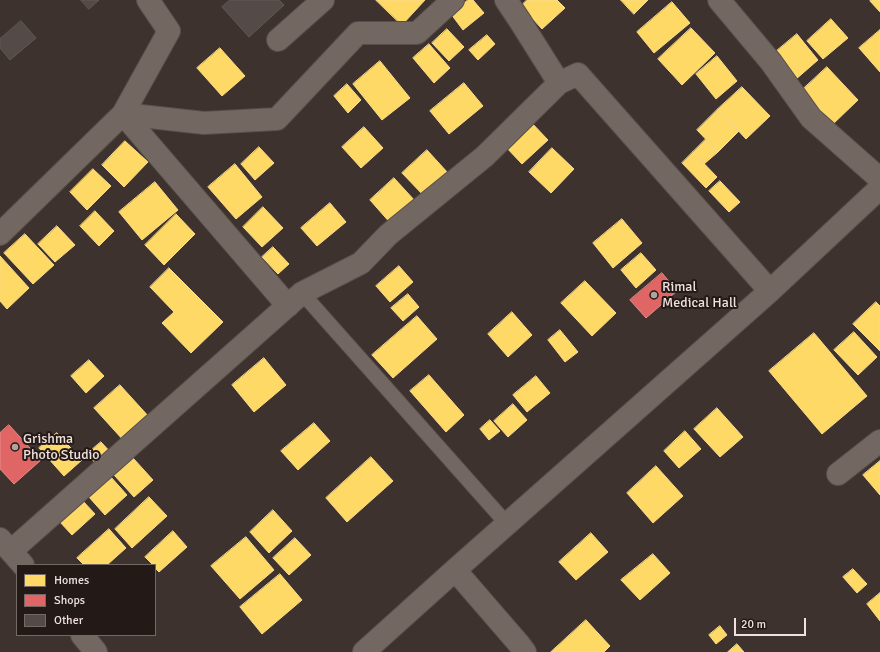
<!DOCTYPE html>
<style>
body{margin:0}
#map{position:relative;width:880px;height:652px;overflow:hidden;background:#3d322d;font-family:Signika,sans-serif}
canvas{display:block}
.legend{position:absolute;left:16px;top:564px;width:140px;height:72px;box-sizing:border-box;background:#231916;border:1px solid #756966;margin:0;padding:5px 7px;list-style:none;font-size:12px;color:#f0e1dd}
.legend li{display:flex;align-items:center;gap:8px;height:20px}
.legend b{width:20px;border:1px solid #756966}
.scale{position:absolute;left:734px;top:618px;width:72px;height:18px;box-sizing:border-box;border:2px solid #f0e1dd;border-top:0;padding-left:5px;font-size:12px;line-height:14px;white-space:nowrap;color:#f0e1dd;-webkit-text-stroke:3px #231916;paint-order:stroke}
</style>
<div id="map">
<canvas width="880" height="652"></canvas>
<ul class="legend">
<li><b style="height:11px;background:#ffd966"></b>Homes</li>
<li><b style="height:11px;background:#e06666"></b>Shops</li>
<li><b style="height:11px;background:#544a47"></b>Other</li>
</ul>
<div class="scale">20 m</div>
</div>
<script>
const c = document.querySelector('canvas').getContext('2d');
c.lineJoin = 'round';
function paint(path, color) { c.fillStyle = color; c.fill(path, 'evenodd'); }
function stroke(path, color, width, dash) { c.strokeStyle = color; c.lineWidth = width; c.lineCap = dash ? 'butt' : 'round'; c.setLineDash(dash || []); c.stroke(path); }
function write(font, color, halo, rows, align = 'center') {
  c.font = font + ' Signika,sans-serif'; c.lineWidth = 4; c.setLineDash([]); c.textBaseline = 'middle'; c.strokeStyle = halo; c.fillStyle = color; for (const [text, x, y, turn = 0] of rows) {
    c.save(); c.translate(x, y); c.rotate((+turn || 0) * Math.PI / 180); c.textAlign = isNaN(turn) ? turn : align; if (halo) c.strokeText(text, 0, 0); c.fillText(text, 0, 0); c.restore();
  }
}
const homes = new Path2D(`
 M376 0H425L402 25Z
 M468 0H473L484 13 463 30 451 14Z
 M527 0H557L565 8 542 29 521 6Z
 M621 0H648L634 14Z
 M872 0H880V12L870 1Z
 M672 2 690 23 654 53 637 32Z
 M831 19 848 38 823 59 807 41Z
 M691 28 715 53 682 85 658 59Z
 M447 29 464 47 449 61 432 43Z
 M880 30V72L859 48Z
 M797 34 818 60 795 80 773 54Z
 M487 35 495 44 478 60 469 50Z
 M429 44 450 68 434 83 413 58Z
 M220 48 245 76 222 96 197 68Z
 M717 56 737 81 716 99 696 74Z
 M380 61 410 98 382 120 353 84Z
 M827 67 858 100 832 125 800 92Z
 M464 83 483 106 449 134 430 111Z
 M347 84 361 100 348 113 334 96Z
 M742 87 770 116 746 139 718 109Z
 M718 109 739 131 718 152 697 130Z
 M529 120 548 140 522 164 503 144Z
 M364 127 383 148 361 168 342 147Z
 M706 139 718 152 704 164 693 152Z
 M125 141 148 162 124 187 102 165Z
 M259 147 274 163 255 180 241 164Z
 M552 148 574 169 551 193 529 172Z
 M427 150 448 173 424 196 402 173Z
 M693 152 717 177 706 188 682 163Z
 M235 164 262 197 236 219 208 187Z
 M93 169 111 186 87 210 70 192Z
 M394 178 416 202 392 225 370 200Z
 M720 181 740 202 729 212 709 191Z
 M155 182 178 210 142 240 119 212Z
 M330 203 346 222 317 246 301 228Z
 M263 207 283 228 262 247 243 227Z
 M95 211 114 231 99 246 80 226Z
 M176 214 195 234 164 265 145 245Z
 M622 219 642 243 613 268 593 243Z
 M57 226 75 245 55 262 38 244Z
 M25 234 54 265 33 284 4 253Z
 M273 247 289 264 278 274 262 257Z
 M641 253 656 270 636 288 621 270Z
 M0 256 29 288 7 309 0 301Z
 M399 266 413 282 390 302 376 286Z
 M169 268 223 322 191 353 162 323 174 312 150 287Z
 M585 281 616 313 592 336 561 303Z
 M408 294 419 307 403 321 391 308Z
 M876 302 880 306V351L853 324Z
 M512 312 532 335 508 357 488 334Z
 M417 316 437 339 393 378 372 355Z
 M560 330 578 352 565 362 548 340Z
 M854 332 877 357 858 375 834 350Z
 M814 333 867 396 822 434 769 371Z
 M264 358 286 385 254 412 232 385Z
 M89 360 104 376 86 393 71 376Z
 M429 375 464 415 446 432 410 391Z
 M536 376 550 393 527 412 513 395Z
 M120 385 150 418 124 441 94 408Z
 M513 404 527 420 508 437 494 421Z
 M717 408 743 437 720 457 694 429Z
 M490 420 500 431 489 440 480 429Z
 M314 423 330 441 298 470 281 451Z
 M685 431 701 449 679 468 664 451Z
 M57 433 82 460 64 476 39 448Z
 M101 442 113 455 99 467 87 454Z
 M371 457 393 481 347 522 326 498Z
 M133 458 153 480 134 497 114 475Z
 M880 461V495L863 475Z
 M656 466 683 496 653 523 627 493Z
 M110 476 127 495 105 515 88 496Z
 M149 497 167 516 132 548 115 529Z
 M82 500 95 514 72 535 59 521Z
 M273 510 292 531 269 553 250 532Z
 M109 529 126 548 107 565H84L77 558Z
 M173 531 187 547 159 572 155 568V565H153L145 557Z
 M591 533 608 552 576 580 559 562Z
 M246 537 274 570 240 599 211 566Z
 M295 538 311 555 289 575 273 558Z
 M653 554 670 573 640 600 621 580Z
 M853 569 867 584 857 593 843 577Z
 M280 574 302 600 262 634 240 607Z
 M880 593V621L867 604Z
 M586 620 610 646 604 652H551Z
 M720 626 727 635 716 644 709 635Z
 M737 644 744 652H728Z`);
paint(homes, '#ffd966');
stroke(homes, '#fadb8a', 1);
const shops = new Path2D(`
 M662 273 677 291 646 318 630 300Z
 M9 425 41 460 14 484 0 469V433Z`);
paint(shops, '#e06666');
stroke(shops, '#e58b8a', 1);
const building = new Path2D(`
 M81 0H99L89 9Z
 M230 0H279L284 5 249 37 222 7Z
 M21 21 36 38 10 60 0 48V39Z`);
paint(building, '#544a47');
stroke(building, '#625855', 1);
const service = new Path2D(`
 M302 293 507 524`);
const minor = new Path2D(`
 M148 0 169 31 123 114 204 123 277 119 358 33H417L453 0
 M506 0 520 21 559 83
 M719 0 771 62 811 118 880 179
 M278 40 323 0
 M0 234 123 114 288 306
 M838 474 880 441
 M11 551 302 293 361 263 388 235 485 156 559 83 578 74 770 291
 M455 570 519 644 525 652
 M364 652 455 570 770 291 880 188`);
const tertiary = new Path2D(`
 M0 539 23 565
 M82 635 96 652`);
stroke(service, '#584f4b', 16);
stroke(minor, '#584f4b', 24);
stroke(tertiary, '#584f4b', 24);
stroke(service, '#736762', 14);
stroke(minor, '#736762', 22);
stroke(tertiary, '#736762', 22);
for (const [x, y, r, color] of [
 [654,295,4,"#b1a49f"],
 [15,447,4,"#b1a49f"]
]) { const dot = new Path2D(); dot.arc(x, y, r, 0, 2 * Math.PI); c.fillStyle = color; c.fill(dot); stroke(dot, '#231916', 1.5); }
write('14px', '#f0e1dd', '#231916', [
 ["Rimal",662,287],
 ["Medical Hall",662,303],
 ["Grishma",23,439],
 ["Photo Studio",23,455]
], 'left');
</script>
